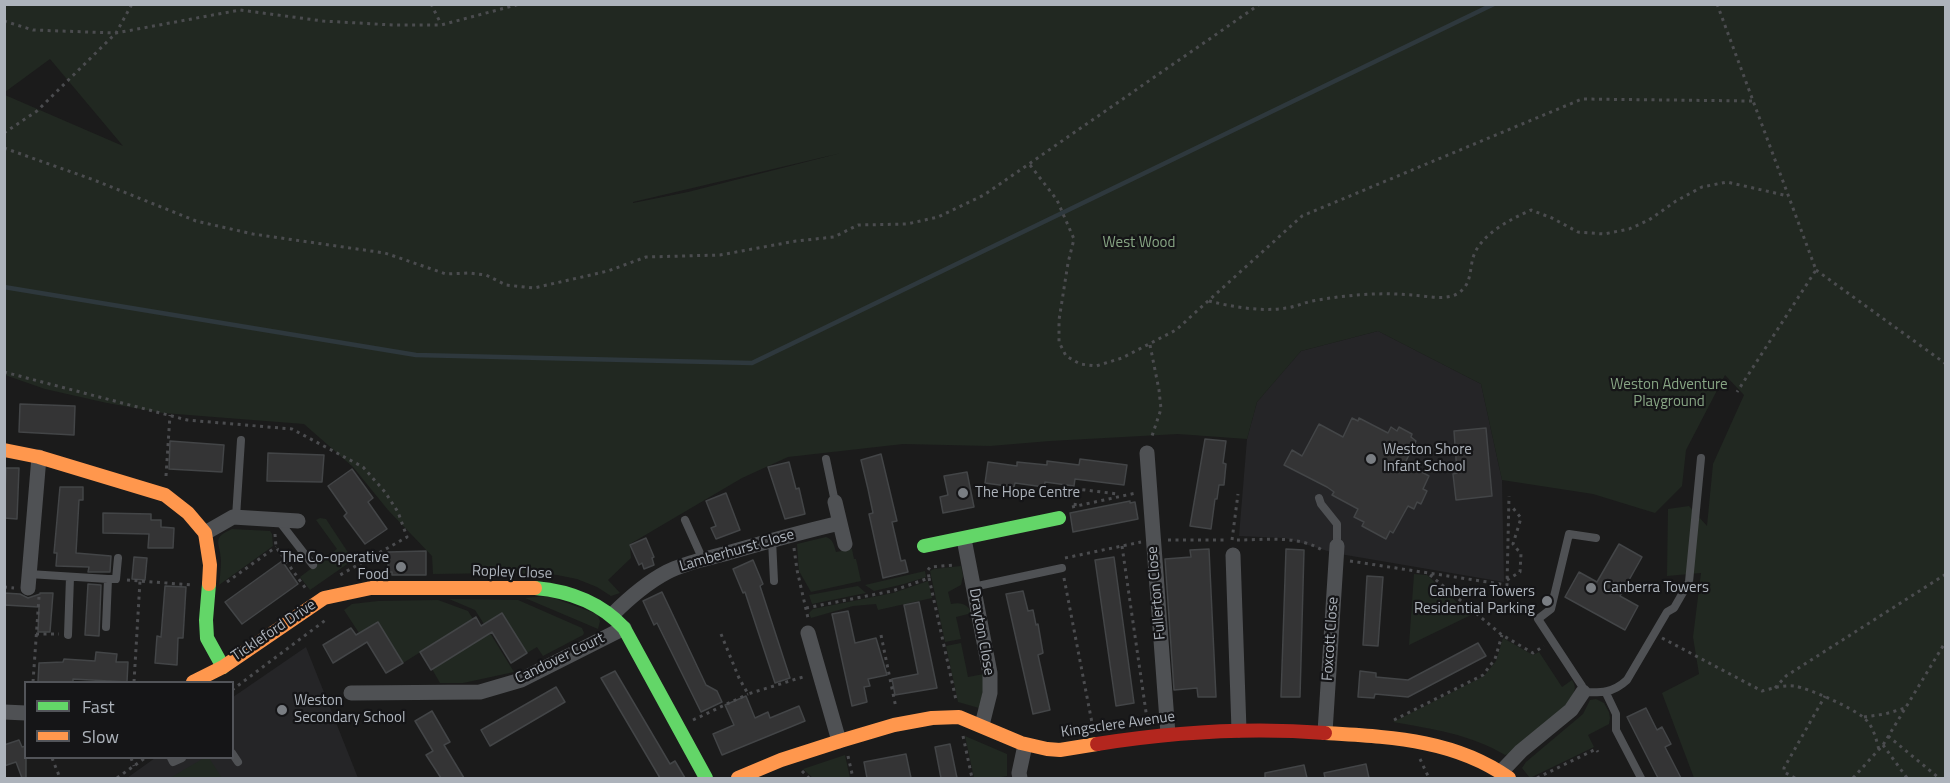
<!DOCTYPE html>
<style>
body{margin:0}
#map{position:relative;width:1950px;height:783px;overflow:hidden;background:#1b1b1b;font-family:"Titillium Web",sans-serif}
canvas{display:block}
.frame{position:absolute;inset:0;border:6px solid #adb3bb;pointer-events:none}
.legend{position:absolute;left:24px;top:681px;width:210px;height:78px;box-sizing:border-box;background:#151517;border:2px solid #525459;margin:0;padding:8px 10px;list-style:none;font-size:18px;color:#adb3bb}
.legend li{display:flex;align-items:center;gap:12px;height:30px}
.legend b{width:30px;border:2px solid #525459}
</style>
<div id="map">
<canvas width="1950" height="783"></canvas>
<div class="frame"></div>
<ul class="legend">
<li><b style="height:8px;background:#63d668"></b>Fast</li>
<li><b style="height:8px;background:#ff974d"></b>Slow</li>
</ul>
</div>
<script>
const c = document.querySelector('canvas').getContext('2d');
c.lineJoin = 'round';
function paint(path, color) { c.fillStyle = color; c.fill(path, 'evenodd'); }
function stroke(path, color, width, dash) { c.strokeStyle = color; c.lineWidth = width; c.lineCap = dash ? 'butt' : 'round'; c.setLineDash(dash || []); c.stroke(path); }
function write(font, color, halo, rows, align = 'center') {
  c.font = font + ' "Titillium Web",sans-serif'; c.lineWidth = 4.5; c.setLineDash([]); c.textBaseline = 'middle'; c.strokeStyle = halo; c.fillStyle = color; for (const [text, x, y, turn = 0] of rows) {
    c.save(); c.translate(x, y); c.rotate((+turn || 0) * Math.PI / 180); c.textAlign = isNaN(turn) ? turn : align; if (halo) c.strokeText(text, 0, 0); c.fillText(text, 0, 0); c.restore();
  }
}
paint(new Path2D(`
 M1378 331 1481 384 1502 480 1504 582 1334 553 1285 538 1239 536 1247 439 1257 402 1301 351Z
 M306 647 358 778H127L155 758H232L233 697Z`), '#252527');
paint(new Path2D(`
 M4 5H1945V778H1694L1662 693 1699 674 1693 637 1701 573 1667 576 1668 509 1689 506 1707 526 1713 464 1744 395 1725 375 1686 450 1682 486 1655 513 1593 494 1502 480 1481 384 1378 331 1301 351 1257 402 1247 439 1178 434 1050 441 990 446 903 444 788 457 742 478 630 544 631 558 608 580 620 593 611 596 597 587 577 579 557 575 509 573 433 574 432 556 388 510 353 467 304 424 163 413 107 403 45 389 5 375V95L123 146 50 59 5 92ZM841 153 688 192 633 203V202Z
 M320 518 326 519 353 560 310 590 300 577 337 549 316 520Z
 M232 529 270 531 272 534 273 546 219 585C220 577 221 568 221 560 220 542 211 538 232 529Z
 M826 537C833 539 834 545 836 552L852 549 854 559H856L861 581 811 592 799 571 797 544Z
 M961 566 963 576 961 585 948 592 951 604C961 602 967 604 972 613L956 617 961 639 945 642 930 571 934 569Z
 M925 571 926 577 904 584 874 591 865 585Z
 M1414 574 1427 575 1471 615 1409 645Z
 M928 581 932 598 878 610 876 604 853 606 811 618 809 613 813 609 893 593Z
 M858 586 866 593 812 604 809 595Z
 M548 596 597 614 600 621 598 629 525 598Z
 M449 599 518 600 582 628 584 633 583 635 543 656 537 647 527 653 502 613 484 624 475 610Z
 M438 600 468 611 473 619 403 663 378 622 359 633 344 610 352 604 378 601Z
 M490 633 514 672 463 683H440L432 669Z
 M1503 638 1533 655 1539 652 1562 687 1572 680C1575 685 1576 688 1573 694 1566 712 1525 740 1509 754L1505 755C1470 734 1432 729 1393 722L1484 676 1496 661Z
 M961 643 968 677 984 674 985 683 979 708 958 702 946 646Z
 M1596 699 1604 703 1609 712 1610 718 1609 724 1588 735 1594 747 1530 778 1522 768 1526 762 1583 714 1590 700Z
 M965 736 1007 754V776L995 778H974Z
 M845 755 850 778H813L803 769Z
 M204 758H209L222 778H170Z`), '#212821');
stroke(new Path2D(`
 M4 287 416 355 752 363 1494 4`), '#2e383d', 4.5);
const building = new Path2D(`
 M20 404 75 406 74 435 19 432Z
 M1352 418 1358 421 1359 418 1388 433 1391 427 1397 431 1399 427 1412 434 1411 437 1416 441 1405 463 1429 476 1423 489 1427 491 1421 504 1417 502 1414 509 1408 506 1393 533 1390 531 1386 539 1362 526 1364 522 1354 517 1358 509 1332 495 1334 492 1327 487 1284 465 1292 450 1302 456 1319 424 1343 437Z
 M1486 428 1492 496 1456 500 1453 474 1457 473 1454 431Z
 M1205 439 1226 441 1223 463 1226 464 1224 485H1219L1217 499H1215L1211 529 1190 526Z
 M170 441 224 445 222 472 169 469Z
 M268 453 324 455 322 482 267 481Z
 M881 454 897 521 892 522 901 561 905 560 908 572 883 578 869 514 873 513 868 489 861 460Z
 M1080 459 1127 465 1124 485 1075 479 1074 486 1045 482 1044 487 1015 483 1014 487 985 483 988 462 1017 466V462L1047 465V461L1079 465Z
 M789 462 796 489 799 488 805 514 785 519 768 467Z
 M6 468H19L17 519 4 518Z
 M352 469 373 498 368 502 387 529 365 544 344 516 347 513 328 486Z
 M967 472 974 507 943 513 940 497 948 495 944 476Z
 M60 487H83V500H79L76 553 111 556 110 572H88L89 567 56 566 57 553H54Z
 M726 493 740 530 716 539 711 528 716 526 706 501Z
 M1130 501V503L1135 502 1138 519 1073 532 1070 513Z
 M103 513 151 514V520H161V527L174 528 173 548H148L149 534 103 533Z
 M646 538 654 557 652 558 654 565 644 569 642 563 639 565 630 545Z
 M1619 544 1642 557 1620 596 1638 606 1625 630 1565 597 1579 572 1597 582Z
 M1209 549 1216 697H1198L1197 688 1174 690 1165 559 1191 557 1190 550Z
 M1286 549 1304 550 1300 697H1281Z
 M426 551V575H392V572H388V552Z
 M134 557 147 558 145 580 132 579Z
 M1114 557 1134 703 1116 706 1095 560Z
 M753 560 763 584 760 586 790 678 775 683 745 592 743 593 733 569Z
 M282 561 298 584 242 624 225 602Z
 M1367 576 1383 577 1378 646 1363 645Z
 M88 584 101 585 99 636 85 635Z
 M165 586 186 587 183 638H178L177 665 155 663 157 636 161 637Z
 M1023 591 1028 611 1033 610 1036 625 1038 624 1043 653 1038 655 1050 710 1033 714 1006 594Z
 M662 592 706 685 717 691 722 702 701 712 657 623 654 625 643 601Z
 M4 593 20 594 28 598 40 594V593H53L50 632H38L39 607 4 605Z
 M919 602 937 688 895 695 892 679 918 674 904 605Z
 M848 611 855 643 876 638 887 675 868 679 870 686 864 687 867 702 852 706 832 614Z
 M502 613 527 653 511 663 492 632 431 670 420 652 476 617 481 626Z
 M378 622 403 663 386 673 367 642 333 663 323 645 351 628 356 635Z
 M1478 643 1486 656 1408 697 1375 694 1374 698 1358 697 1360 671 1376 673V677L1408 680Z
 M96 652 117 654 116 662H128L127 682 73 679V682H38L39 663 63 662 64 659 95 661Z
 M615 671 670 764 675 761 685 778H660L601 678Z
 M556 687 565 702 490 746 481 730Z
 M746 696 755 718 768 712 770 718 799 706 805 721 722 755 713 734 734 725 725 705Z
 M1646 708 1657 730 1662 727 1671 744 1665 747 1681 778H1658L1627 717Z
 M432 711 450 742 444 745 464 778H441L426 755 433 751 415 721Z
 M19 740 22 747 26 746V778H22L16 762 4 766V745Z
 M950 744 957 778H941L935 747Z
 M906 754 911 778H867L864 762Z
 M1366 764 1369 778H1325L1324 773Z
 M1304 765 1307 778H1265V773Z`);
paint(building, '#343435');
stroke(building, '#434547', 1.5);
stroke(new Path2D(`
 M431 4 441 24
 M1717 4 1816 270 1737 392
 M4 21 33 30 116 33 240 10 323 21 393 25H441L520 4
 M4 133 37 111 116 33 132 4
 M4 148 94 180 196 221 253 234 385 253 446 274 469 273 486 275 506 285 534 288 608 271 646 257 720 255 796 241 834 237 858 225 907 224 938 217 984 195 1260 4
 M1030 165 1057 200 1074 239 1068 263 1059 320V342L1066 356 1080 364 1096 366 1122 358 1176 330 1302 216 1582 99 1752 101
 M1816 270 1946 364
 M1209 301C1233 307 1261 312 1286 308 1295 307 1303 303 1312 301 1346 295 1379 292 1412 295 1429 296 1452 303 1464 288 1471 280 1470 268 1473 258 1479 235 1511 219 1531 210L1552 218 1578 232 1604 234 1629 229 1649 220 1676 201 1702 187 1727 182 1788 196
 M1150 345 1159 390 1161 409 1151 439
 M4 372 187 420 292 429 363 467 385 492 398 512 407 537 340 575
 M166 476 170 415
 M1075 506 1077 489 1118 494
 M1072 507 1136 493
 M275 534 276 547 306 589
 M1168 540H1228
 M1232 540 1238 494
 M1237 540C1264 540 1298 535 1322 550
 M1122 546 1147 719
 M794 548 797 570 808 618
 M1065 558 1141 542
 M1350 561 1507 585 1509 496
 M1430 575 1502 635 1533 653 1544 646
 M929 578 956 700
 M1064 578 1093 728
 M127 580 192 585
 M1507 580 1520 572 1521 554 1513 544 1521 518 1513 508H1509
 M227 582 276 547
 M4 587 14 588
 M806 608 892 591 929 578 928 570 930 567 955 565
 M36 634H59
 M721 634 739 678 748 694 806 676
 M881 635 896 708
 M1662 638 1762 691C1773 688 1783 685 1794 686 1809 688 1852 708 1863 717 1873 725 1876 738 1879 750
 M33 682 39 597
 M134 682 140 581
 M1775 688 1786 676 1946 574
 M232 690 327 619
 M1864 717 1885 714 1905 708
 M693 720 748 694
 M1394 720 1483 675 1495 659 1502 635
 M963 736 972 778
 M1888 736 1939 778
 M1883 745 1907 778
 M848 756 853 778
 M52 758 60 778
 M131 758 134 766
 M1420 759 1429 778
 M802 771 809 778
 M117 778 145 758
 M1537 778 1596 749 1598 752
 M1795 778 1784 772V768L1825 696
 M1853 778 1883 745 1946 641`), '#4b4c4f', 3, [3, 4.5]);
stroke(new Path2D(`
 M826 459 835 502
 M1319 498 1321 504 1337 524V546
 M236 517 241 440
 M685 520 703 560
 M279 521 313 565
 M1596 538 1569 534 1551 609 1538 619 1582 686 1583 692C1601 693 1613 693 1627 680L1667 612 1674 608 1689 582 1701 458
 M772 540 774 581
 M29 574 108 579 106 627
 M108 579H116L118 558
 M973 587 1062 568
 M68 635 70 577
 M1606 693 1616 714V730L1641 778
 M232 753 238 762
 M171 758 173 762 182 758`), '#4f5154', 8);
stroke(new Path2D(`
 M1147 453 1168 734
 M835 502 840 523
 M205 533 233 517 298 521
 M964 539 990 673V693L982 725
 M1233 555 1239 730
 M28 588 39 457
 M612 615C629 598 646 583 667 572 684 563 705 559 724 554 762 543 801 532 840 523L845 544
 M808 633 839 741
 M351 693 480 692 521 680 624 628
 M4 712 26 713
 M1325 732 1337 546
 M1501 772 1521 751 1571 710 1583 692
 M1020 778 1019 773 1025 745`), '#4f5154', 15);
stroke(new Path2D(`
 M924 546 1059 518
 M209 584 206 620 207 638 223 667
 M535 588C570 591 600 602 624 628L706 778`), '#63d668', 14);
stroke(new Path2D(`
 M4 450 39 457 165 495 188 513 205 533 210 565 209 584
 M193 682 223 667 324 598 371 588H535
 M1325 733C1390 737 1454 739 1509 778
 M738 778 781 760 840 741 894 725 932 718 959 717 1021 743 1047 749 1060 750 1097 744`), '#ff974d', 14);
stroke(new Path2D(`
 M1097 744C1173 732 1248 727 1325 733`), '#b3261e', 14);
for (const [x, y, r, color] of [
 [1371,459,6,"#7a7e83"],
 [963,493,6,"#7a7e83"],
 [401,567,6,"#7a7e83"],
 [1591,588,6,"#7a7e83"],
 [1547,601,6,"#7a7e83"],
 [282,710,6,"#7a7e83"]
]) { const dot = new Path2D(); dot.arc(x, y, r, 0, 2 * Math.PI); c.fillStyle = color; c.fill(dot); stroke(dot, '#151517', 2); }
write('15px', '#87a584', '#151517', [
 ["West Wood",1139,243],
 ["Weston Adventure",1669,385],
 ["Playground",1669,402]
]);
write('15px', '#adb3bb', '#151517', [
 ["Weston Shore",1383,450],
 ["Infant School",1383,467],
 ["The Hope Centre",975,493],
 ["The Co-operative",389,558,"right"],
 ["Food",389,575,"right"],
 ["Canberra Towers",1603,588],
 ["Canberra Towers",1535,592,"right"],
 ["Residential Parking",1535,609,"right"],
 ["Weston",294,701],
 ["Secondary School",294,718]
], 'left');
write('15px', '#adb3bb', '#151517', [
 ["Lamberhurst Close",737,551,-16],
 ["Ropley Close",512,573,2],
 ["Fullerton Close",1157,593,-95],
 ["Tickleford Drive",274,631,-34],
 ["Drayton Close",981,632,80],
 ["Foxcott Close",1331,639,-86],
 ["Candover Court",560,659,-26],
 ["Kingsclere Avenue",1118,725,-8]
]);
</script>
